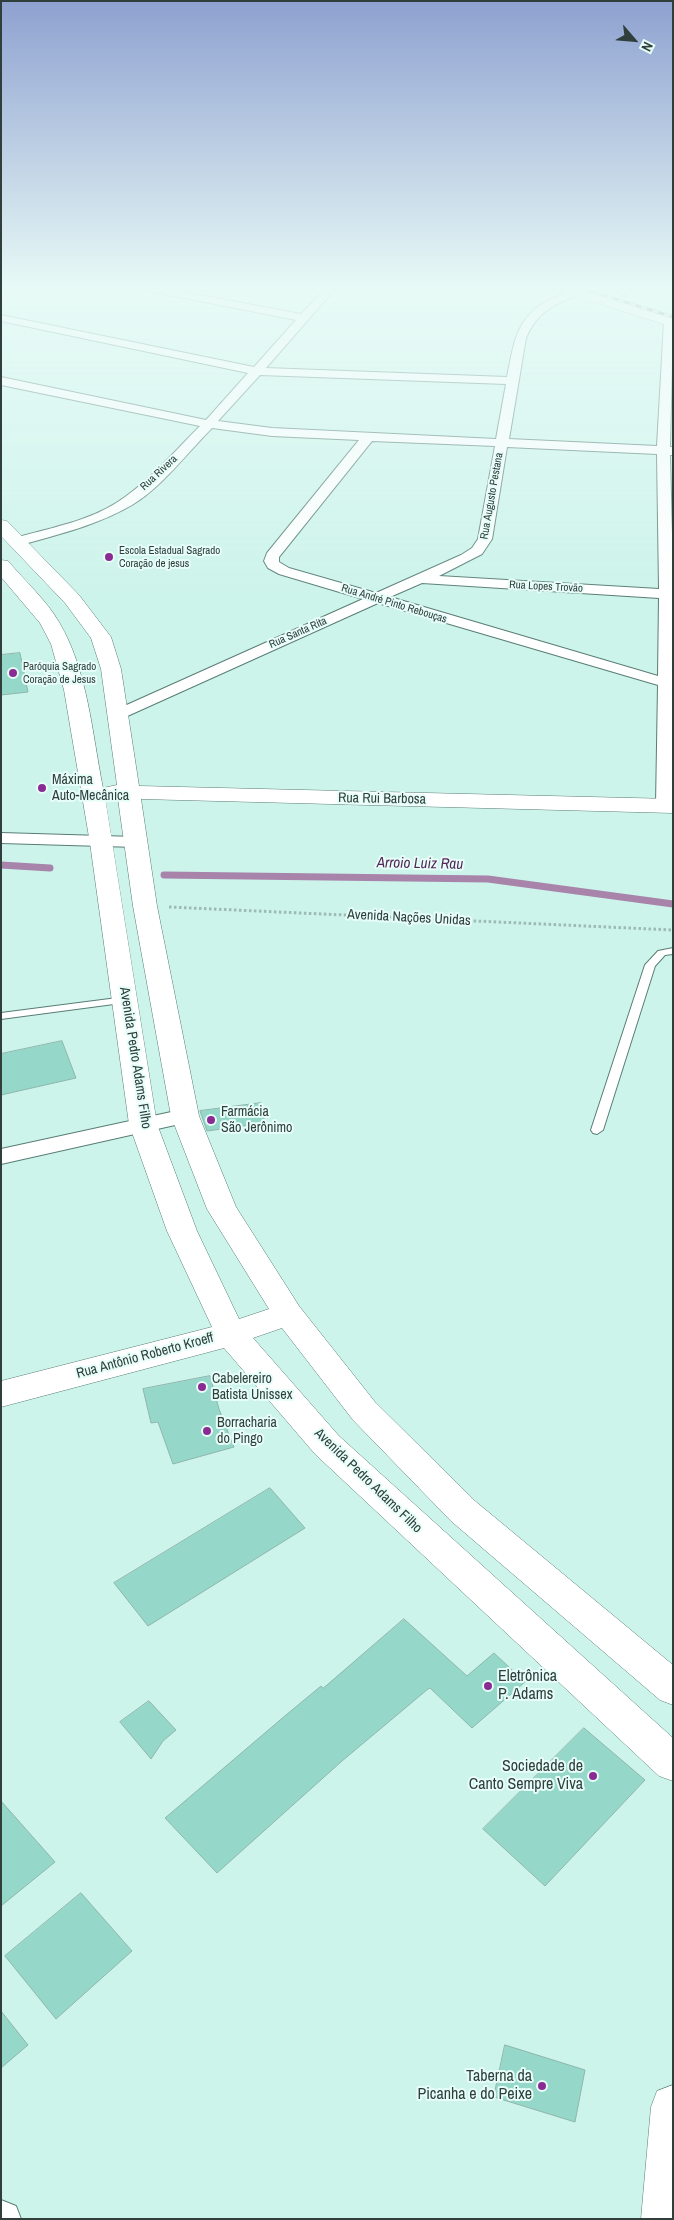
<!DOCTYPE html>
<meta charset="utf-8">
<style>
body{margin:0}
#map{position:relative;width:674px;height:2220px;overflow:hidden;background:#cdf4eb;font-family:"Archivo Narrow",sans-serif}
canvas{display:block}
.frame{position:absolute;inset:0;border:2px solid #303f3c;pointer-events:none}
.north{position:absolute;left:609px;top:15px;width:50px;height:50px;-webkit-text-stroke:4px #e6fdf8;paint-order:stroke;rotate:117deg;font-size:14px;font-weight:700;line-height:20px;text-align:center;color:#303f3c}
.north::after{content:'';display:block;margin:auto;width:18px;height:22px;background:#303f3c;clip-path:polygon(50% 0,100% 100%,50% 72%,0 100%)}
</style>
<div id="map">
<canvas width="674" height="2220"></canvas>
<div class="frame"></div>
<div class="north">N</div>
</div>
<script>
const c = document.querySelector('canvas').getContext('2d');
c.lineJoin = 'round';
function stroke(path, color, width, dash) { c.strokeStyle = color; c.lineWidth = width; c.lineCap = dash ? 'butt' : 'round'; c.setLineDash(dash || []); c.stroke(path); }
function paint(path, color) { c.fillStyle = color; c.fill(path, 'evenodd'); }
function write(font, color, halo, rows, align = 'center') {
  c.font = font + ' "Archivo Narrow",sans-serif'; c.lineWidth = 4; c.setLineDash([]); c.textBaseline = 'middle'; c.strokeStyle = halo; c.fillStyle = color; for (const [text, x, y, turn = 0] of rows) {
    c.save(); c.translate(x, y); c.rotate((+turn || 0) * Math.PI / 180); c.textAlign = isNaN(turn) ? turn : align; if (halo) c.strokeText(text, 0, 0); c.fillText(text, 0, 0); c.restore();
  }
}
stroke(new Path2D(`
 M1 865 50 868
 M164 875 488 879 673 904`), '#a884ab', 7);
const building = new Path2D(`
 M20 653 28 692 1 695V655Z
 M62 1041 76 1078 1 1095V1054Z
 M261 1103 265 1123 207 1131 200 1111Z
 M210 1376 219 1409 234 1447 173 1464 158 1422 151 1423 143 1389Z
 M270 1488 305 1528 148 1626 114 1583Z
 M404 1619 467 1676 494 1653 525 1682 472 1728 430 1688 428 1689 342 1761 217 1873 165 1818 286 1715 321 1686 323 1688Z
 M149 1701 176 1730 163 1741 151 1759 120 1722Z
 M584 1728 645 1780 545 1886 483 1829Z
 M1 1801 55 1862 1 1906Z
 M81 1893 132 1951 56 2019 5 1956Z
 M1 2011 28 2045 1 2068Z
 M505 2045 585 2070 575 2122 494 2097Z`);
paint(building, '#95d8ca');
stroke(building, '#8fb5ac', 1);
const lane = new Path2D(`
 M673 948V954L665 955 655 966 603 1130 597 1134 593 1133 591 1130 645 965 658 951Z
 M125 997 130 1000 129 1002 1 1019V1013Z`);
const street = new Path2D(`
 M149 289H169L301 314 325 289H335L266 368 507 377C515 337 517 312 560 295 567 292 574 288 582 290L583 292 582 294C555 304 538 310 526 338L509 439 657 446 664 322 666 320 673 319 670 447H673V455H670L673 573V806L671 809H659L656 805 658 685 378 603 123 718H111L109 715 111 712 363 599 279 574 268 568 264 561 267 553 359 440 272 436 212 428C188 452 161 488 132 505 98 525 59 534 21 545H11L9 542 11 539C49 528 93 521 125 497 153 477 176 450 200 426L1 385V377L206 420 248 373 1 321V315L254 367 296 320 154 292ZM260 375 506 384 496 439 272 428 218 421ZM372 441 495 446 478 539 472 548 461 555 376 593 289 568 279 562V557ZM507 447 657 454 659 589 439 576 482 554 492 539ZM422 583 659 598 658 676 390 597Z
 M621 289H633L622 296 617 293Z
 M1 833 136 837 142 838 145 842 142 846 136 847 1 843Z
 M185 1109 193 1111 196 1116 193 1121 1 1164V1149Z
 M1 2200 16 2206 21 2219H1Z`);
const secondary = new Path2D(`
 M1 520 7 521 79 595 111 637 121 669 139 786 673 799V813L141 799 157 906 199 1116 236 1207 299 1306 375 1402 475 1501 673 1665V1705L660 1700 451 1521 353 1420 282 1328 253 1338 339 1436 673 1738V1781L659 1776 315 1454 224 1348 1 1407V1381L212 1327 167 1231 129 1124 90 843 64 690 51 644 40 623 1 577V560L8 561C24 580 47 601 59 622 88 671 92 733 103 788L117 785 101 669 91 638 65 603 1 536ZM105 797 118 799 133 906 171 1116 207 1209 269 1309 239 1319 197 1231 157 1124Z
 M673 2085V2219H641L651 2107 657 2091Z`);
const primary = new Path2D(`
 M560 289H580L673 318V327L562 292Z`);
stroke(lane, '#597d75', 2);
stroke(street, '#597d75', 2);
stroke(secondary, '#597d75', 1);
stroke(primary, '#597d75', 1);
stroke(new Path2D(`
 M169 907 673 930`), '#9bbbb4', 3, [2.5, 2.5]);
paint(lane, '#fff');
paint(street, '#fff');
paint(secondary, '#fff');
paint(primary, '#fff');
const rail = new Path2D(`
 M584 289 673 317`);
stroke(rail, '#425450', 3);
stroke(rail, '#e6fdf8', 2, [6]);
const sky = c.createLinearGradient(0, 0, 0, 599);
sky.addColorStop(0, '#8ea1d0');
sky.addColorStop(0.48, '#e8faf6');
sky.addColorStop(1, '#e8faf600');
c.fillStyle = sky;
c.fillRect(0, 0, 674, 599);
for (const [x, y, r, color] of [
 [109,557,5,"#8a2b94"],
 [13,673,5,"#8a2b94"],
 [42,788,5,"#8a2b94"],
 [211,1120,5,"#8a2b94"],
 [202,1387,5,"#8a2b94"],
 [207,1431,5,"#8a2b94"],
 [488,1686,5,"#8a2b94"],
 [593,1776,5,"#8a2b94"],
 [542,2086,5,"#8a2b94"]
]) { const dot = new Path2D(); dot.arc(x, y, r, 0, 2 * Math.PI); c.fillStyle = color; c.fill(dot); stroke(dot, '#e6fdf8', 2); }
write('11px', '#303f3c', '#e6fdf8', [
 ["Rua Rivera",159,473,-43],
 ["Rua Augusto Pestana",492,496,-80],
 ["Rua Lopes Trovão",546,587,3],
 ["Rua André Pinto Rebouças",394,604,17],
 ["Rua Santa Rita",298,633,-24]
]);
write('11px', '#303f3c', '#e6fdf8', [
 ["Escola Estadual Sagrado",119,551],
 ["Coração de jesus",119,564],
 ["Paróquia Sagrado",23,667],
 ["Coração de Jesus",23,680]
], 'left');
write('14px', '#303f3c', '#e6fdf8', [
 ["Máxima",52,780],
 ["Auto-Mecânica",52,796],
 ["Farmácia",221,1112],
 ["São Jerônimo",221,1128],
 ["Cabelereiro",212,1379],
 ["Batista Unissex",212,1395],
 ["Borracharia",217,1423],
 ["do Pingo",217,1439]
], 'left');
write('14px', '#303f3c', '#e6fdf8', [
 ["Rua Rui Barbosa",382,799,1],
 ["Avenida Nações Unidas",409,918,3],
 ["Avenida Pedro Adams Filho",135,1058,81],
 ["Rua Antônio Roberto Kroeff",145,1356,-15],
 ["Avenida Pedro Adams Filho",368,1481,44]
]);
write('italic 15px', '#542659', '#e6fdf8', [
 ["Arroio Luiz Rau",420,864,1]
]);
write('16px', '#303f3c', '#e6fdf8', [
 ["Eletrônica",498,1677,"left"],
 ["P. Adams",498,1695,"left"],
 ["Sociedade de",583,1767],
 ["Canto Sempre Viva",583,1785],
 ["Taberna da",532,2077],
 ["Picanha e do Peixe",532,2095]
], 'right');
</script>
